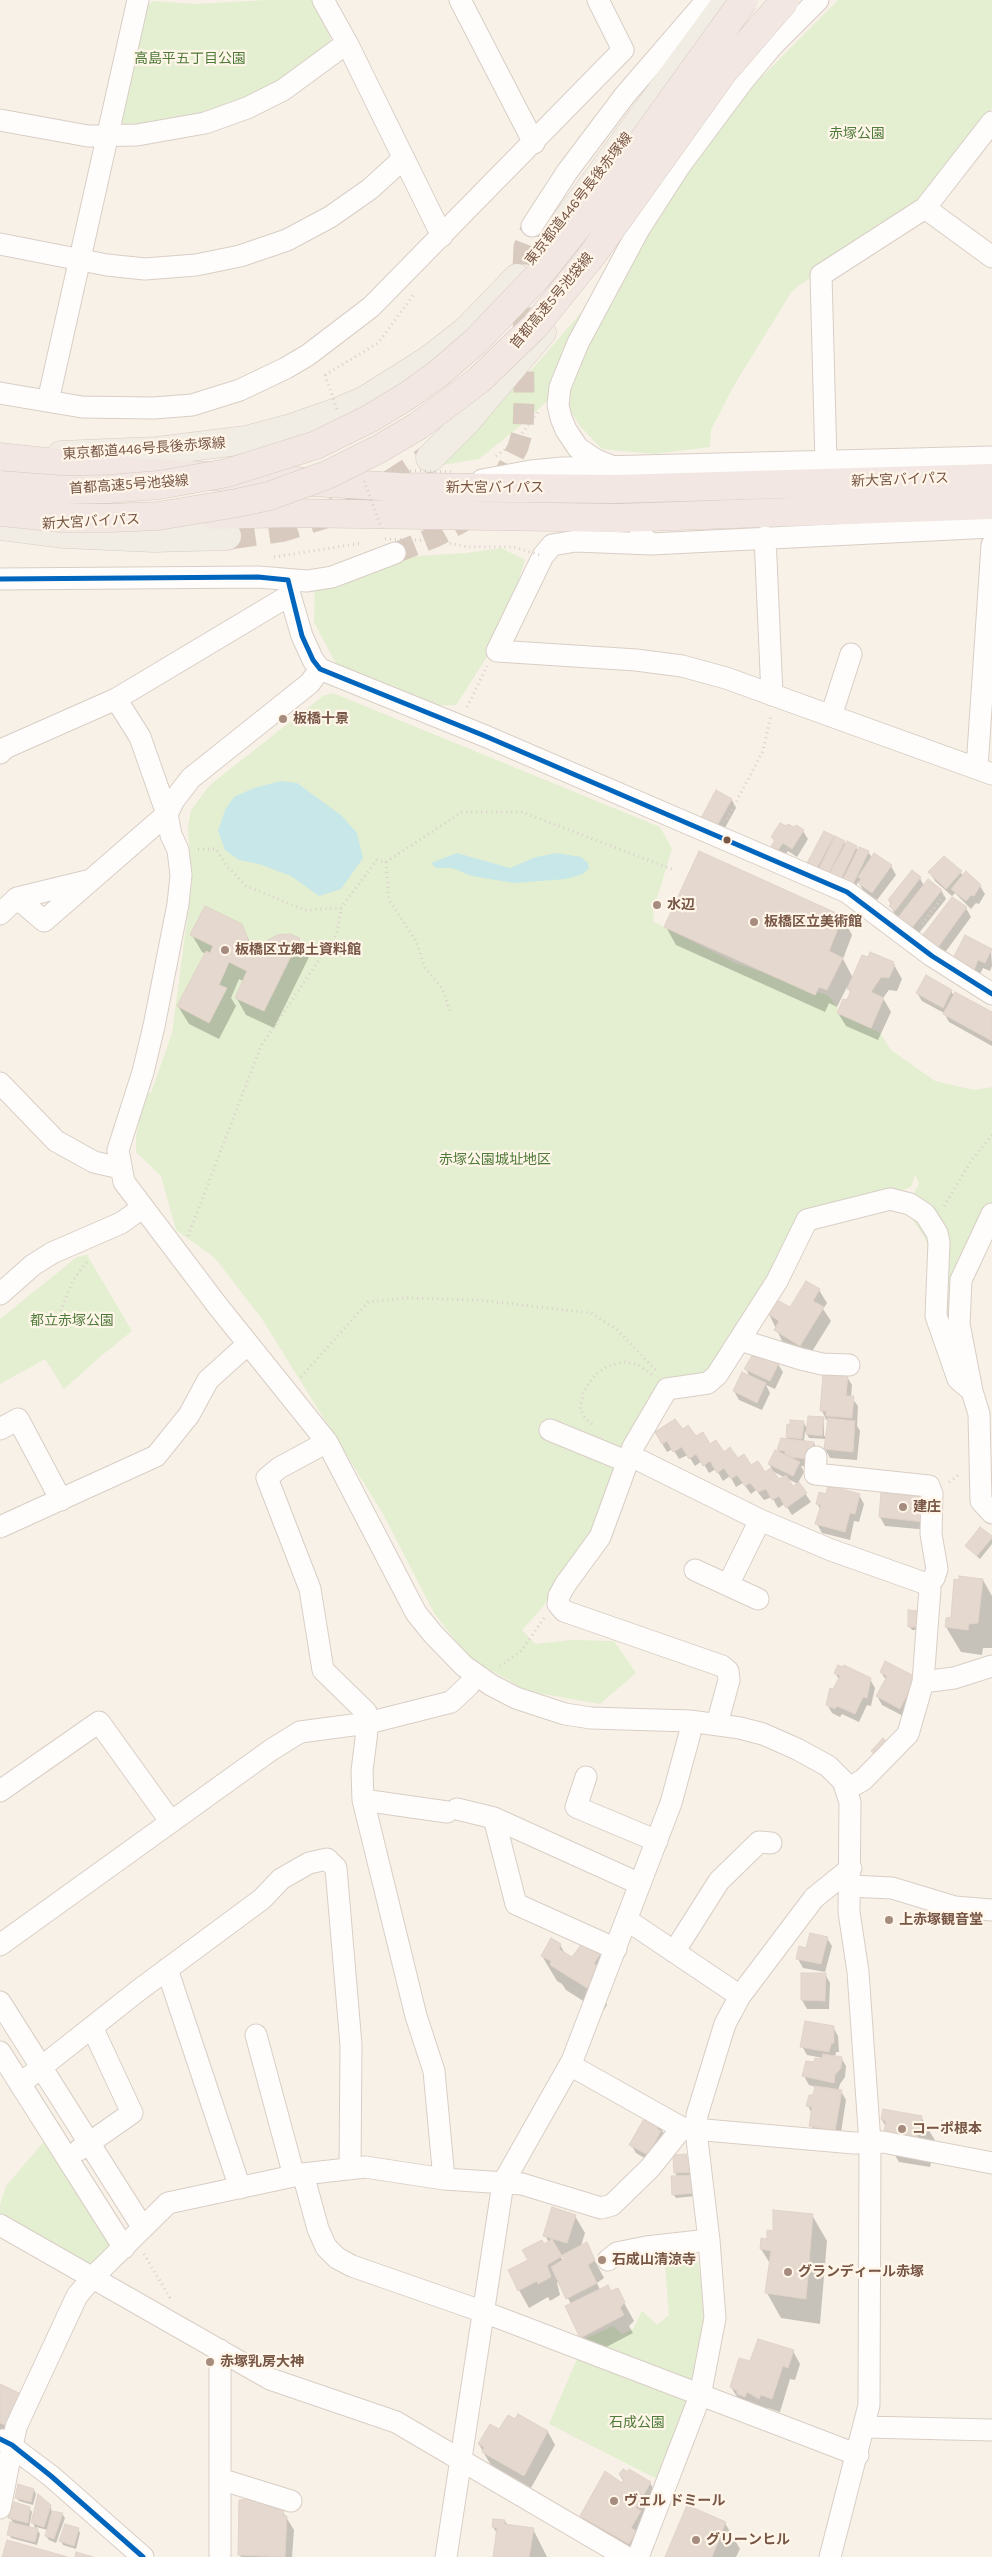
<!DOCTYPE html>
<html>
<head>
<meta charset="utf-8">
<style>
  body { margin:0 }
  canvas { display:block; background:#f8f1e7 }
</style>
</head>
<body>
<canvas width="992" height="2557"></canvas>
<script>
const c = document.querySelector('canvas').getContext('2d');
c.lineJoin = 'round';
function fillPath(path, color) { c.fillStyle = color; c.fill(path, 'evenodd'); }
const toPath = rows => new Path2D(rows.map(r => 'M' + r).join(''));
function stroke(path, color, width, dash) { c.strokeStyle = color; c.lineWidth = width; c.lineCap = dash ? 'butt' : 'round'; c.setLineDash(dash || []); c.stroke(path); }
function label(font, color, halo, rows, align = 'center') {
  c.font = font + ' Karla,"Noto Sans JP",sans-serif'; c.lineWidth = 4.5; c.setLineDash([]); c.textBaseline = 'middle'; c.strokeStyle = halo; c.fillStyle = color; for (const [text, x, y, turn = 0] of rows) {
    c.save(); c.translate(x, y); c.rotate((+turn || 0) * Math.PI / 180); c.textAlign = isNaN(turn) ? turn : align; if (halo) c.strokeText(text, 0, 0); c.fillText(text, 0, 0); c.restore();
  }
}
const green = toPath([
  [267,0,314,0,331,35,329,45,288,77,260,92,206,113,124,128,119,121,144,7,154,1,194,4],
  [838,0,992,0,992,108,932,195,850,248,792,291,733,387,711,430,710,447,654,454,602,449,579,425,561,396,549,399,520,426,479,459,443,465,429,449,483,416,534,367,579,315,729,110],
  [501,548,525,560,510,607,485,660,456,705,413,706,350,676,334,660,314,622,315,588,371,559,466,553],
  [333,693,660,827,672,849,653,911,654,922,733,962,829,996,843,1016,880,1033,891,1050,935,1081,974,1090,992,1087,992,1221,980,1243,951,1362,932,1262,925,1238,906,1210,919,1183,915,1175,911,1187,890,1195,801,1215,765,1284,706,1376,684,1377,593,1531,541,1609,522,1630,535,1644,570,1640,614,1641,636,1673,600,1704,527,1691,487,1668,483,1673,468,1657,434,1613,382,1512,262,1319,215,1258,176,1230,161,1176,136,1152,136,1136,145,1093,151,1093,172,1033,192,883,188,826,191,810,210,785,323,696],
  [87,1255,132,1331,101,1356,64,1389,45,1359,0,1384,0,1319,77,1257],
  [46,2139,111,2239,111,2250,91,2268,0,2215,0,2205,6,2186],
  [698,2261,707,2317,695,2378,687,2382,582,2340,613,2326,622,2334,633,2329,642,2311,657,2325,669,2315,665,2265],
  [577,2359,671,2391,683,2398,688,2404,661,2481,549,2424]
]);
const water = toPath([
  [281,781,297,783,342,816,357,833,363,858,341,889,319,896,291,876,259,864,239,860,225,850,218,831,225,810,234,797,254,788],
  [457,853,510,868,536,857,557,853,581,857,588,863,589,868,583,874,566,879,514,883,472,876,452,868,436,868,431,863]
]);
const shadow = toPath([
  [732,800,736,808,722,833,707,828],
  [803,831,808,839,797,857,788,851,783,858,778,855,773,846,775,842,772,837],
  [833,837,835,840,856,847,858,851,860,848,868,852,871,856,869,864,891,866,896,875,877,900,864,892,858,881,856,887,833,873,833,876,810,867,808,863],
  [944,857,964,876,980,886,985,894,979,904,976,903,971,909,955,893,952,896,935,881,930,872],
  [920,878,924,886,941,890,946,899,915,938,895,915,889,900],
  [952,898,966,908,971,917,941,958,927,948],
  [842,917,852,935,843,959,853,978,893,963,902,979,897,991,889,990,883,998,891,1012,878,1040,846,1026,838,1013,851,993,847,987,837,1007,829,1003,825,1012,676,945,666,927],
  [241,925,256,954,299,939,309,957,274,1028,246,1015,236,997,243,981,239,979,231,998,236,1006,219,1039,189,1024,178,1006,206,954,202,952,192,935],
  [991,950,992,966,990,971,983,968,978,978,954,960],
  [951,991,954,996,992,1013,992,1046,949,1022,944,1013,922,1001,917,993],
  [819,1290,827,1303,823,1309,831,1321,808,1358,783,1343,769,1314,790,1309],
  [778,1364,783,1372,775,1389,766,1385,770,1393,762,1410,739,1400,734,1391,750,1377,746,1369],
  [847,1377,852,1385,851,1397,858,1406,857,1426,860,1431,857,1460,830,1458,825,1449,826,1439,809,1438,805,1431,804,1442,814,1443,818,1451,811,1467,801,1466,804,1472,798,1483,811,1502,792,1515,785,1504,778,1508,772,1497,764,1500,756,1490,751,1494,743,1483,736,1487,730,1476,723,1481,716,1469,709,1473,702,1461,695,1466,688,1455,679,1459,673,1449,667,1452,656,1433,682,1431,765,1474,772,1469,769,1464,781,1454,778,1450,779,1444,789,1440,787,1437,803,1422,808,1430,809,1417,826,1419,822,1411],
  [824,1419,829,1420,827,1436,824,1436],
  [772,1471,784,1477,778,1481],
  [786,1478,798,1484,792,1488],
  [827,1495,859,1495,864,1504,859,1522,854,1521,850,1540,822,1533,817,1524,821,1510,817,1504],
  [931,1507,929,1530,885,1526,880,1517],
  [992,1537,992,1544,980,1559,966,1546],
  [983,1580,992,1596,992,1648,983,1648,982,1655,961,1652,946,1627],
  [910,1612,924,1630,912,1630,909,1626],
  [881,1672,916,1678,905,1717,882,1705,877,1696,886,1680],
  [835,1673,870,1679,875,1688,871,1706,867,1705,859,1722,842,1714,840,1717,832,1713,827,1704,839,1679],
  [827,1938,832,1946,825,1972,803,1968,798,1959],
  [560,1945,566,1955,573,1958,599,1954,614,1980,609,1988,611,1992,605,2001,607,2005,602,2013,566,1990,562,1984,557,1981,542,1956],
  [825,1974,830,1983,829,2009,807,2009,802,2000],
  [833,2027,838,2036,839,2052,836,2052,835,2057,841,2058,846,2066,845,2077,840,2084,838,2091,841,2091,846,2100,840,2139,816,2134,811,2125,812,2114,808,2106,814,2097,816,2087,809,2085,804,2076,814,2064,823,2061,823,2058,807,2055,802,2046],
  [921,2117,936,2142,930,2167,899,2162,884,2137,886,2127,882,2120],
  [659,2125,664,2134,653,2163,636,2153,631,2145],
  [686,2155,696,2196,676,2198,673,2194,678,2177,675,2173],
  [812,2215,827,2241,820,2324,781,2318,767,2293,771,2265,761,2249,774,2232],
  [575,2216,585,2233,581,2246,586,2244,604,2278,597,2283,600,2290,610,2293,617,2290,634,2321,629,2326,633,2333,591,2355,567,2306,571,2304,559,2281,557,2283,560,2295,550,2301,548,2297,529,2308,519,2290,530,2261,549,2243,545,2235],
  [560,2255,564,2256,566,2260,563,2261],
  [793,2351,800,2364,795,2380,790,2379,780,2412,768,2408,767,2411,739,2400,731,2387,751,2362],
  [0,2385,13,2437,0,2432],
  [499,2431,548,2432,555,2445,531,2488,491,2465,483,2452,479,2444],
  [623,2471,650,2483,665,2508,646,2552,596,2541,581,2516,622,2484,624,2481,620,2476],
  [34,2490,36,2494,33,2505,19,2501,16,2497],
  [50,2506,52,2512,63,2515,65,2518,56,2543,49,2540,46,2536,48,2530,36,2527,40,2534,37,2545,11,2538,9,2534,14,2524,10,2518,29,2508,32,2512,29,2528,36,2530,33,2523],
  [283,2512,294,2530,292,2557,241,2557,239,2554],
  [505,2521,508,2526,533,2529,547,2557,494,2557,498,2535,493,2527],
  [725,2523,740,2549,736,2557,667,2557],
  [78,2529,80,2533,76,2549,63,2545,61,2541]
]);
const building = toPath([
  [716,790,732,799,718,824,714,827,700,820,716,790],
  [780,823,786,826,788,824,794,827,796,825,804,830,792,849,783,843,778,850,771,846,775,840,771,837,780,823],
  [824,831,834,836,817,868,807,863,824,831],
  [835,836,845,841,829,873,819,868,835,836],
  [847,841,857,846,841,879,830,873,847,841],
  [859,847,869,851,853,884,843,879,859,847],
  [699,851,843,916,829,951,843,958,827,990,819,987,815,995,664,927,699,851],
  [874,853,892,865,872,893,858,883,861,879,858,877,874,853],
  [944,856,962,871,946,889,928,872,944,856],
  [912,870,921,877,895,911,889,906,892,903,888,900,912,870],
  [966,871,981,885,974,896,971,895,966,901,951,889,966,871],
  [928,879,942,890,910,930,896,920,928,879],
  [952,897,967,907,936,950,920,939,952,897],
  [205,906,242,924,248,939,244,948,255,954,263,943,277,935,290,934,300,938,264,1011,235,998,247,971,229,962,219,985,227,988,209,1023,177,1006,206,951,210,953,213,946,190,935,205,906],
  [965,935,992,949,985,963,978,960,974,970,952,960,965,935],
  [870,952,894,962,893,964,895,965,889,978,881,977,871,992,884,998,871,1028,837,1013,843,999,847,1000,851,990,847,989,862,955,868,957,870,952],
  [926,975,952,990,943,1008,916,993,926,975],
  [955,992,992,1012,992,1041,943,1014,955,992],
  [806,1281,820,1289,813,1301,824,1307,800,1346,774,1330,779,1321,768,1314,777,1300,790,1307,806,1281],
  [755,1351,779,1363,770,1381,744,1369,755,1351],
  [742,1372,766,1383,757,1403,733,1391,742,1372],
  [823,1374,848,1375,846,1396,854,1396,852,1418,826,1416,826,1411,820,1411,823,1374],
  [808,1416,824,1417,822,1436,806,1434,808,1416],
  [828,1418,855,1421,853,1452,824,1449,828,1418],
  [675,1419,683,1429,688,1425,696,1436,703,1432,710,1444,716,1440,724,1452,730,1447,738,1458,744,1454,751,1465,758,1461,765,1472,771,1468,779,1479,786,1475,793,1486,799,1482,807,1493,786,1508,779,1496,772,1500,766,1489,758,1492,750,1483,745,1486,737,1475,731,1479,724,1468,717,1473,710,1461,703,1466,696,1454,689,1459,682,1447,673,1452,667,1441,662,1444,655,1432,675,1419],
  [790,1420,804,1421,802,1439,786,1437,787,1424,790,1425,790,1420],
  [781,1438,814,1442,813,1452,807,1459,792,1457,785,1454,785,1451,777,1450,781,1438],
  [775,1450,800,1462,793,1476,768,1464,775,1450],
  [828,1485,860,1494,855,1514,850,1513,845,1532,815,1524,821,1505,816,1504,819,1492,826,1494,828,1485],
  [881,1493,927,1497,924,1522,879,1517,881,1493],
  [980,1527,992,1536,992,1538,977,1556,965,1546,980,1527],
  [959,1576,983,1579,978,1623,969,1624,968,1630,945,1627,946,1618,951,1617,954,1579,959,1580,959,1576],
  [908,1610,923,1611,922,1627,908,1627,908,1610],
  [885,1661,916,1677,900,1709,876,1696,887,1676,880,1672,885,1661],
  [838,1665,842,1667,844,1665,871,1678,867,1698,863,1697,855,1714,837,1706,835,1709,826,1705,830,1688,833,1689,840,1676,834,1673,838,1665],
  [883,1738,889,1744,877,1757,871,1751,883,1738],
  [810,1933,828,1937,821,1964,796,1959,799,1946,806,1948,810,1933],
  [551,1938,561,1944,559,1949,572,1957,583,1942,600,1954,594,1964,598,1966,591,1977,594,1978,587,1988,550,1965,551,1961,541,1956,551,1938],
  [801,1973,826,1973,825,2001,801,2000,801,1973],
  [805,2021,834,2026,834,2043,831,2044,829,2052,800,2047,805,2021],
  [823,2054,842,2057,841,2068,835,2075,834,2083,802,2076,806,2061,814,2062,815,2058,822,2059,823,2054],
  [815,2086,842,2090,835,2131,809,2126,812,2107,806,2106,809,2095,813,2095,815,2086],
  [883,2109,922,2116,916,2143,883,2137,886,2121,881,2120,883,2109],
  [645,2117,660,2124,657,2129,661,2131,648,2155,629,2145,645,2117],
  [686,2154,687,2159,693,2158,693,2172,674,2173,673,2155,686,2154],
  [694,2175,695,2193,672,2195,671,2176,694,2175],
  [552,2207,576,2215,567,2243,543,2236,552,2207],
  [773,2210,813,2214,806,2299,765,2293,771,2251,760,2249,761,2238,767,2239,767,2230,773,2231,773,2210],
  [552,2239,562,2256,547,2265,551,2277,538,2284,537,2281,518,2291,508,2270,528,2260,522,2250,542,2240,544,2244,552,2239],
  [587,2242,595,2260,588,2265,597,2283,566,2299,551,2267,564,2259,562,2255,587,2242],
  [608,2285,611,2291,618,2288,625,2302,620,2308,624,2315,580,2338,565,2306,608,2285],
  [758,2339,794,2350,788,2368,783,2366,772,2399,761,2395,759,2399,747,2392,745,2397,737,2394,737,2391,730,2387,739,2358,750,2361,758,2339],
  [0,2384,21,2394,5,2425,0,2423,0,2384],
  [518,2414,548,2431,524,2476,482,2452,484,2447,478,2444,490,2424,499,2429,508,2415,515,2419,518,2414],
  [623,2469,628,2472,629,2469,651,2482,636,2508,641,2511,631,2528,636,2531,629,2544,580,2516,605,2471,622,2483,624,2479,619,2474,623,2469],
  [18,2484,34,2489,31,2502,15,2498,18,2484],
  [38,2494,51,2505,44,2527,31,2523,38,2494],
  [250,2499,284,2511,283,2516,287,2516,285,2557,238,2555,239,2500,250,2499],
  [14,2502,30,2507,28,2523,8,2518,14,2502],
  [687,2505,726,2522,712,2557,665,2557,687,2505],
  [52,2511,63,2513,54,2539,45,2536,52,2511],
  [493,2519,505,2520,504,2524,534,2528,529,2557,493,2557,497,2528,492,2527,493,2519],
  [10,2522,38,2529,35,2542,7,2535,10,2522],
  [65,2524,79,2528,74,2546,59,2541,65,2524],
  [7,2540,68,2557,2,2557,7,2540],
  [76,2552,93,2557,75,2557,76,2552]
]);
const minorTunnel = toPath([
  [395,553,435,537,464,521,492,493,503,477,518,447,523,430,524,403,523,267,524,247,532,226]
]);
const majorTunnel = toPath([
  [227,536,282,528,336,511,386,487,430,458]
]);
const path = toPath([
  [325,375,378,343,415,293],
  [496,456,517,440,538,412],
  [274,557,362,543],
  [467,707,487,666],
  [727,819,763,751,771,715],
  [198,849,216,849,227,866,246,886,305,910,341,908,377,860,386,862,462,812,522,812,674,870],
  [386,862,389,900,416,941,425,968,442,988,450,1011],
  [922,924,946,893],
  [944,1206,971,1161,992,1135],
  [188,1236,261,1046,337,933,341,908],
  [55,1325,73,1280,89,1259],
  [301,1377,368,1302,408,1298,478,1300,591,1313,616,1329,657,1371],
  [592,1424,586,1419,580,1409,584,1390,595,1375,608,1366,625,1362,637,1364,654,1376],
  [949,1482,960,1474],
  [500,1666,521,1651,544,1618],
  [144,2254,170,2298]
]);
const minor = toPath([
  [323,0,347,43,442,236],
  [460,0,534,143],
  [0,120,88,136,137,135,205,123,247,108,283,90,347,43],
  [925,208,992,257],
  [532,226,567,172,625,95,707,0],
  [0,244,107,265,145,269,196,265,240,256,287,240,330,217,370,189,404,158],
  [0,393,82,407,154,408,192,405,240,390,286,368,308,355,371,307,623,50,598,0],
  [48,401,138,0],
  [826,462,821,275,925,208,992,122],
  [614,467,596,460,578,448,566,430,561,418,558,405,560,387,578,343,639,229,679,167,743,81,773,45,818,0],
  [482,480,531,471,563,468,992,457],
  [640,535,651,544,992,527],
  [765,537,772,695],
  [651,544,576,541,552,545,543,556,497,651,636,660,682,666,726,678,992,774],
  [0,579,258,577,307,581,332,577,395,553],
  [288,580,290,595,302,636,313,660,320,669,485,736,847,892,932,956,992,994],
  [320,669,310,683,191,778,174,800,167,814,171,835,178,850,181,875,178,904,154,1026,143,1072,118,1150,124,1182,217,1305,327,1442,416,1613,433,1634,464,1666,491,1685,516,1698,565,1714,591,1718,690,1721,740,1728,763,1734,797,1749,828,1766,843,1781,850,1802,849,1912,858,1972,870,2143,869,2405,830,2557],
  [831,716,851,654],
  [0,753,5,748,116,699,290,595],
  [977,768,992,545],
  [17,898,87,881],
  [0,914,17,898,44,921,167,814,140,737,116,699],
  [0,1083,56,1141,94,1162,120,1168],
  [992,1214,961,1280,959,1324,972,1391,979,1414,981,1501,992,1513],
  [0,1294,33,1265,52,1253,121,1223,142,1208],
  [740,1340,801,1359,822,1364,849,1365],
  [0,1429,18,1419,61,1500],
  [550,1430,628,1462],
  [327,1442,279,1468,267,1478,310,1589,323,1670,366,1712,368,1723,362,1771,363,1800,416,2016,434,2071,444,2179],
  [631,1456,760,1520,831,1550,924,1583,930,1589,923,1682,908,1734,863,1780,847,1789],
  [816,1457,815,1474,929,1486,932,1494,931,1534,937,1569,934,1578,927,1585],
  [0,1527,156,1456,189,1415,208,1380,248,1344],
  [695,1570,758,1599],
  [728,1585,760,1520],
  [923,1682,954,1678,992,1666],
  [717,1724,729,1680,728,1671,722,1666,564,1611,558,1604,559,1596,565,1585,600,1537,633,1447,667,1389,708,1383,717,1375,777,1281,807,1220,890,1199,910,1204,925,1214,937,1233,939,1242,936,1316,958,1379,972,1391],
  [586,1777,576,1807,657,1841],
  [0,1791,99,1722,171,1822],
  [363,1800,447,1812],
  [457,1809,494,1818,640,1884],
  [494,1818,516,1904,616,1949],
  [850,1886,892,1888,955,1907,992,1910],
  [627,1920,740,1996],
  [0,1945,271,1750,300,1732,368,1723,451,1702,469,1685,476,1675],
  [674,1952,719,1881,759,1842,771,1843],
  [167,1969,240,2188],
  [0,2002,143,2228],
  [256,2035,294,2176],
  [0,2052,124,2248],
  [570,2065,682,2128],
  [20,2084,139,1990,262,1899,281,1879,309,1863,327,1859,336,1868,351,2045,350,2169],
  [79,2150,132,2113,92,2027],
  [303,2174,318,2229,326,2247,337,2258,352,2266,484,2312,858,2455],
  [0,2225,270,2379,396,2422,626,2557],
  [608,2260,617,2253,646,2247,709,2240],
  [220,2350,220,2557],
  [865,2427,992,2430],
  [3,2440,51,2476,143,2557],
  [220,2479,291,2501],
  [0,2508,16,2427,77,2296,92,2278,168,2203,303,2174,365,2167,444,2179,522,2184,601,2208,612,2205,650,2168,682,2128,854,2143,883,2142,992,2163],
  [446,2557,503,2183,572,2061,671,1803,690,1733,690,1721],
  [638,2557,700,2396,715,2318,709,2240,696,2131,697,2115,725,2024,740,1996,814,1898,851,1868]
]);
const major = toPath([
  [566,221,721,10],
  [61,455,157,451,246,440,291,428,337,412,365,400,430,359,467,330,517,278],
  [430,458,466,422,542,332],
  [0,526,64,534,154,538,227,536]
]);
const highway = toPath([
  [0,457,137,472,399,487,616,489,992,478],
  [214,515,290,513,618,518,992,505]
]);
const pathBridge = toPath([
  [325,375,337,409],
  [390,470,451,472],
  [364,481,383,532],
  [385,539,439,541,468,547,514,547,543,556]
]);
const highwayBridge = toPath([
  [0,485,65,490,108,489,159,485,227,473,316,445,369,419,407,396,439,373,476,341,539,275,614,181,744,0],
  [0,512,62,518,110,518,158,516,237,503,269,496,327,475,379,449,418,426,479,380,535,326,593,254,723,72,785,0]
]);
const bus1 = toPath([
  [0,579,258,577,288,580,302,636,313,660,320,669,485,736,847,892,932,956,992,994],
  [0,2439,12,2445,51,2476,143,2557]
]);
const markers = [
  [283,719,5,"#a58c7e"],
  [727,840,4.5,"#785645"],
  [657,905,5,"#a58c7e"],
  [754,922,5,"#a58c7e"],
  [225,950,5,"#a58c7e"],
  [903,1507,5,"#a58c7e"],
  [889,1920,5,"#a58c7e"],
  [902,2129,5,"#a58c7e"],
  [602,2260,5,"#a58c7e"],
  [788,2272,5,"#a58c7e"],
  [210,2362,5,"#a58c7e"],
  [614,2501,5,"#a58c7e"],
  [696,2540,5,"#a58c7e"]
];
const parkNames = [
  ["高島平五丁目公園",190,59],
  ["赤塚公園",857,134],
  ["赤塚公園城址地区",495,1160],
  ["都立赤塚公園",72,1321],
  ["石成公園",637,2423]
];
const streetNames = [
  ["東京都道446号長後赤塚線",579,199,-52],
  ["首都高速5号池袋線",552,301,-50],
  ["東京都道446号長後赤塚線",144,449,-4],
  ["新大宮バイパス",900,480,-2],
  ["首都高速5号池袋線",129,485,-4],
  ["新大宮バイパス",495,488],
  ["新大宮バイパス",91,522,-3]
];
const poiNames = [
  ["板橋十景",293,719],
  ["水辺",667,905],
  ["板橋区立美術館",764,922],
  ["板橋区立郷土資料館",235,950],
  ["建庄",913,1507],
  ["上赤塚観音堂",899,1920],
  ["コーポ根本",912,2129],
  ["石成山清涼寺",612,2260],
  ["グランディール赤塚",798,2272],
  ["赤塚乳房大神",220,2362],
  ["ヴェル ドミール",624,2501],
  ["グリーンヒル",706,2540]
];
fillPath(green, '#e3efd0');
fillPath(water, '#c8e7e9');
fillPath(shadow, '#0003');
fillPath(building, '#e5d8ce');
stroke(building, '#e1d3c9', 1);
stroke(minorTunnel, '#d8cabe', 21, [21, 11]);
stroke(majorTunnel, '#d8cabe', 28, [28, 14]);
stroke(minor, '#d9cec6', 23);
stroke(major, '#d7cbc3', 29);
stroke(highway, '#d7cbc3', 29);
stroke(path, '#dad0cb', 3, [1, 4]);
stroke(minor, '#fefdfb', 21);
stroke(major, '#f2ede4', 28);
stroke(highway, '#f2e7e2', 28);
stroke(highwayBridge, '#d7cbc3', 29, []);
stroke(pathBridge, '#dad0cb', 3, [1, 4]);
stroke(highwayBridge, '#f2e7e2', 28);
stroke(bus1, '#0065bd', 5);
for (const [x, y, r, color] of markers) { const dot = new Path2D(); dot.arc(x, y, r, 0, 2 * Math.PI); c.fillStyle = color; c.fill(dot); stroke(dot, '#fff6e9', 2); }
label('14px', '#4e7a39', '#fff6e9', parkNames);
label('14px', '#785645', '#fff6e9', streetNames);
label('bold 14px', '#785645', '#fff6e9', poiNames, 'left');
</script>
</body>
</html>
